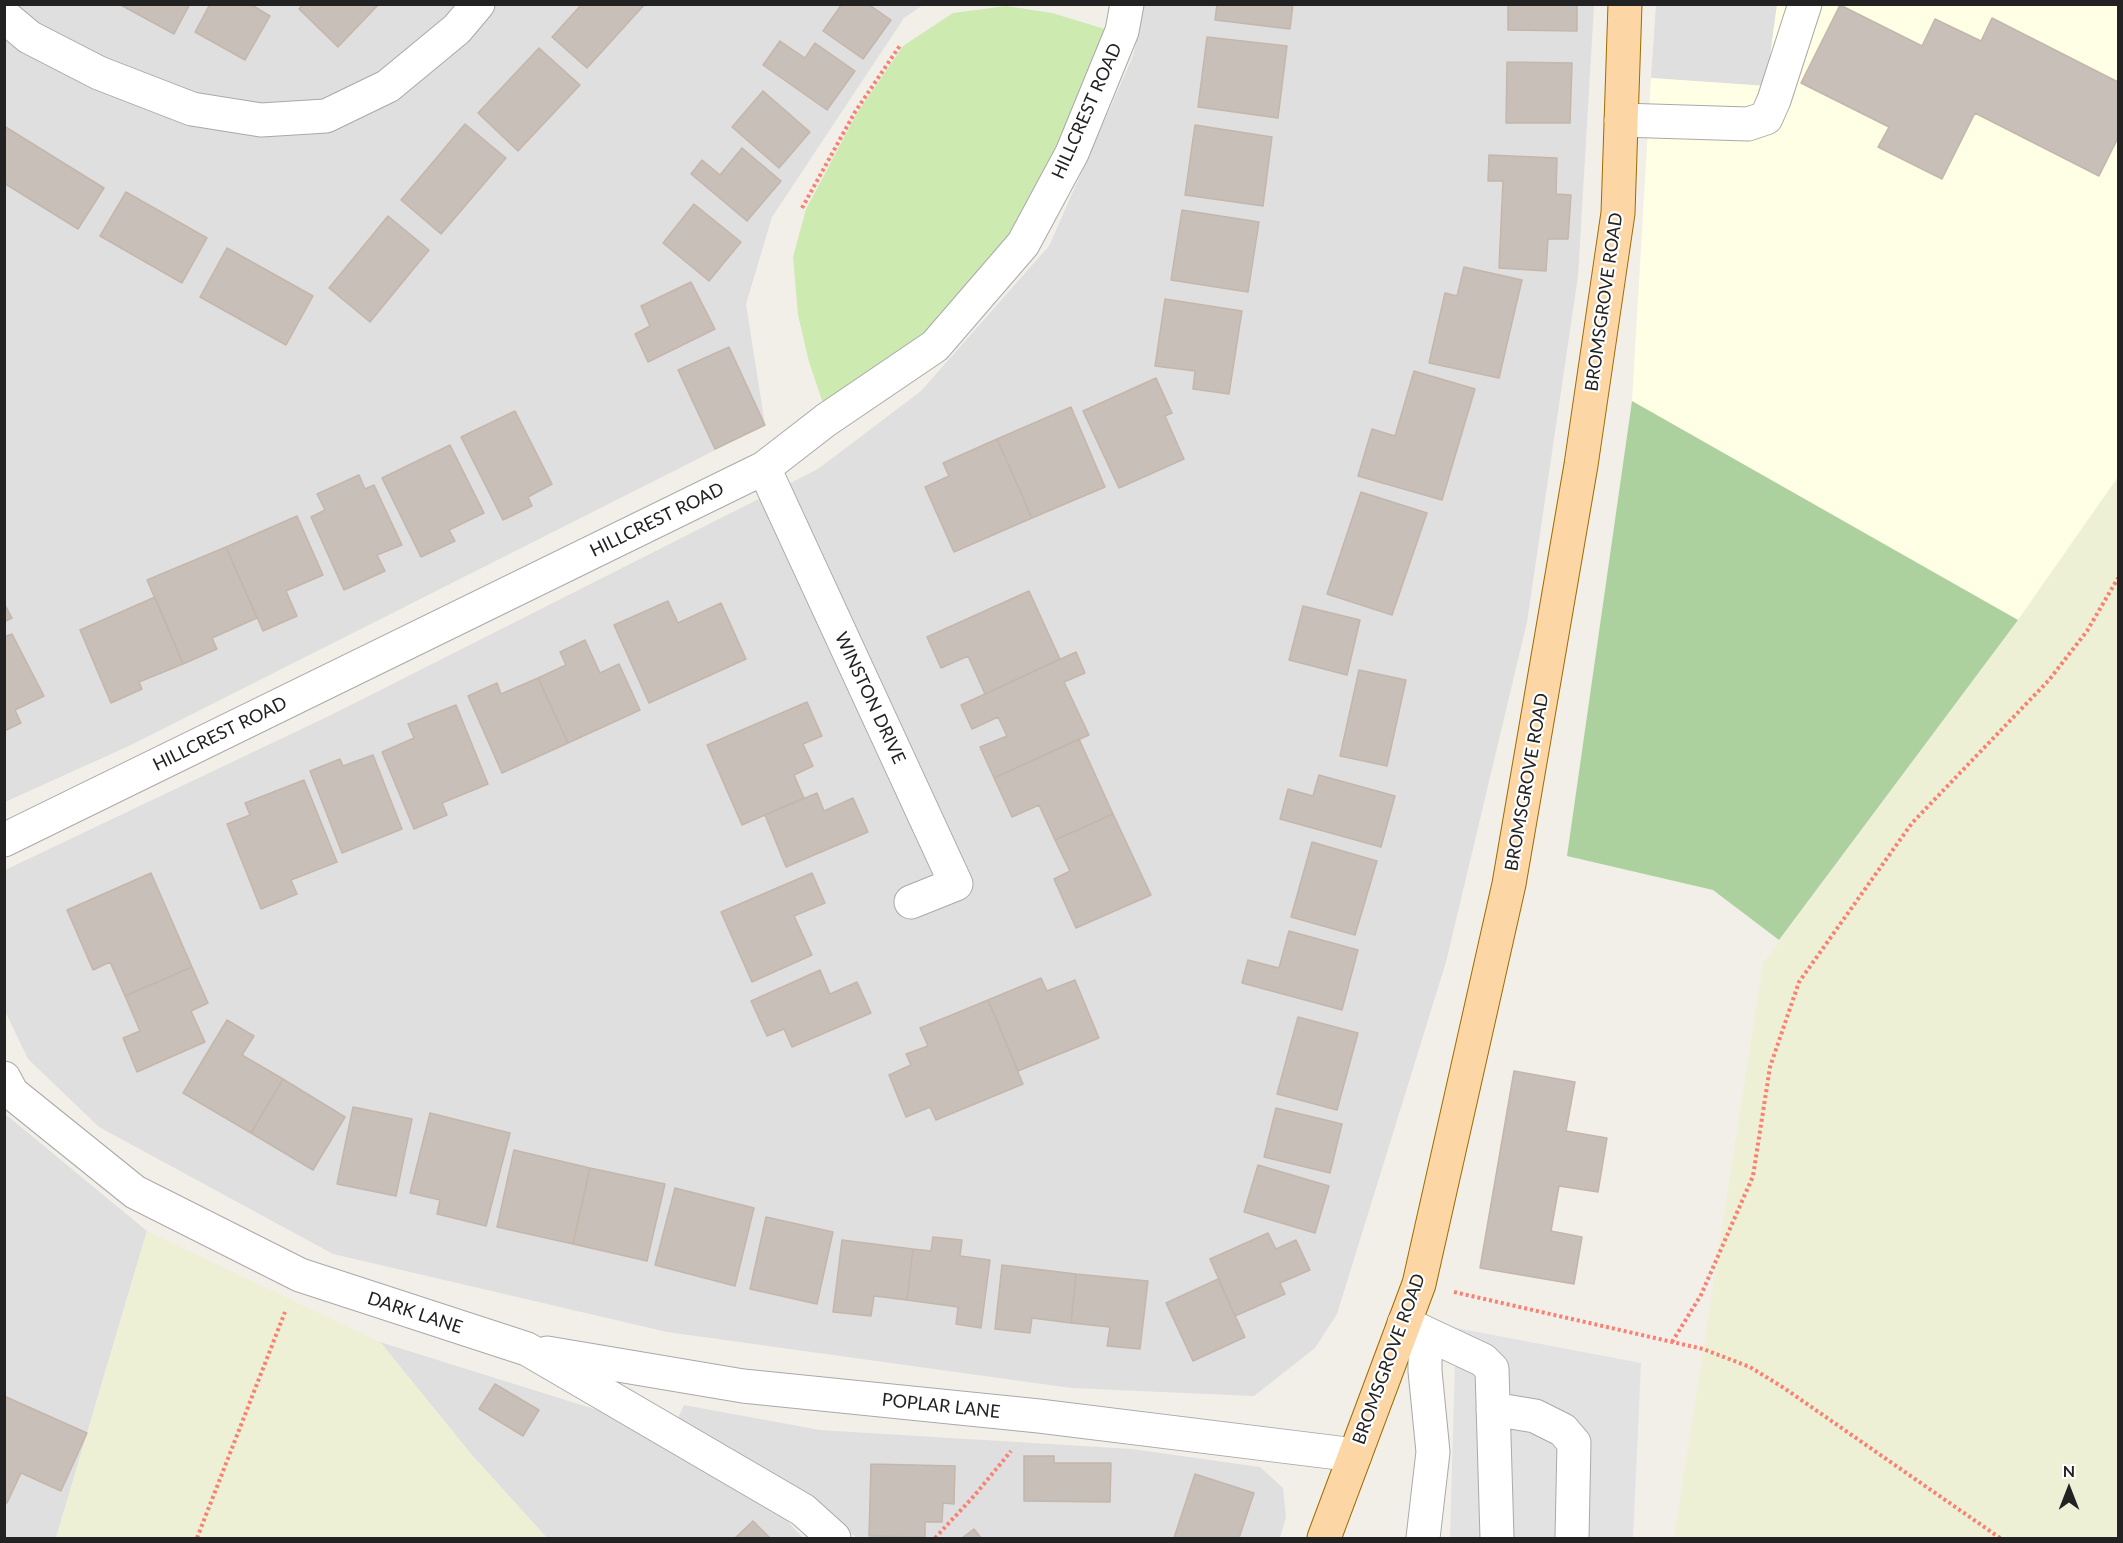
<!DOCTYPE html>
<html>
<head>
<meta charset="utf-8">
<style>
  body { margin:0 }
  #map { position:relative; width:2123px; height:1543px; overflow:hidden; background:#f2efe9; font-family:Lato,sans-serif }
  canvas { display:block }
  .frame { position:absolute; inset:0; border:6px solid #222; pointer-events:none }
  .north { position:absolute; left:2039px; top:1459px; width:60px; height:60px; -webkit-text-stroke:4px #fff; paint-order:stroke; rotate:0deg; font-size:16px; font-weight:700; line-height:24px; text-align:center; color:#222 }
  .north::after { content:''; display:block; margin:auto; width:21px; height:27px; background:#222; clip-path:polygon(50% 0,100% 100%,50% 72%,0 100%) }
</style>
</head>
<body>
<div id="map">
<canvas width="2123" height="1543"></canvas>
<div class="frame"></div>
<div class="north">N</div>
</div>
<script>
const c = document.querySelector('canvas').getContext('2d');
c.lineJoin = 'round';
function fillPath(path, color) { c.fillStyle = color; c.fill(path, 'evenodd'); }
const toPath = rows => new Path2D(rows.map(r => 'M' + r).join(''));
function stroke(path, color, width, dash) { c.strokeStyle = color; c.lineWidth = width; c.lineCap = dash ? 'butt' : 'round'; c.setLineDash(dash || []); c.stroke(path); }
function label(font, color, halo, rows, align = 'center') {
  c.font = font + ' Lato,sans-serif'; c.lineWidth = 4.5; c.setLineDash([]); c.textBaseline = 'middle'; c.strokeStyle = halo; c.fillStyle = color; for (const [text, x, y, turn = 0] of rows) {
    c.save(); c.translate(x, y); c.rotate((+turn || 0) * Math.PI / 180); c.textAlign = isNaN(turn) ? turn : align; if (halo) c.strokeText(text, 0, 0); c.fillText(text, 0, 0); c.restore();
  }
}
const residential = toPath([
  [4,5,923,5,904,18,772,217,746,304,765,425,131,745,5,802],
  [1144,5,1594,5,1578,276,1527,622,1446,962,1337,1314,1315,1348,1254,1396,1071,1388,667,1332,333,1254,99,1127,28,1059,5,1011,5,870,331,715,818,469,921,391,1049,246,1133,56],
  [1656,5,1777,5,1766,86,1651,78],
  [4,1113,147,1231,56,1538,5,1538],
  [380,1342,623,1418,767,1499,803,1538,547,1538,471,1454],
  [684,1405,820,1430,1132,1449,1260,1467,1283,1488,1286,1517,1280,1538,857,1538,797,1489,678,1418]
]);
const education = toPath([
  [1777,5,2118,5,2118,477,2018,620,1632,401,1651,78,1766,86]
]);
const farmland = toPath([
  [2118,477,2118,1538,1674,1538,1763,963,2018,620],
  [147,1231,380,1342,471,1454,547,1538,56,1538]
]);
const grass = toPath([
  [1006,6,1052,13,1118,33,1070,150,933,342,827,415,809,362,798,315,793,257,806,209,857,113,903,46,953,13]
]);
const forest = toPath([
  [1632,401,2018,620,1779,940,1713,890,1567,856]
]);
const parking = toPath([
  [1456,1328,1641,1363,1633,1538,1450,1538]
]);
const building = toPath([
  [119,4,190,4,174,34,119,4],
  [210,4,250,4,270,16,245,60,195,32,210,4],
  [303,4,379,4,338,47,299,9,303,4],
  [582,4,645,4,587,68,552,37,582,4],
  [842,4,868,4,891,20,863,59,823,31,842,4],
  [1217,4,1293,4,1290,29,1215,20,1217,4],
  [1508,4,1577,4,1577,31,1508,30,1508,4],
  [1840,5,1922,46,1935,19,1981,41,1992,18,2118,82,2118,138,2099,176,1975,113,1942,179,1878,147,1889,127,1801,83,1840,5],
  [1207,37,1287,46,1278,118,1198,107,1207,37],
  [780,41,805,58,815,43,855,71,827,110,763,65,780,41],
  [539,48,580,85,518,151,478,113,539,48],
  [1507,62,1572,63,1570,123,1506,123,1507,62],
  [763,91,810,132,779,168,732,127,763,91],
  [465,124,506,158,441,234,401,200,465,124],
  [1195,125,1272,137,1263,206,1185,195,1195,125],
  [4,126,104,188,78,229,4,183,4,126],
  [742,148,781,181,747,221,691,174,702,160,720,175,742,148],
  [1489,155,1557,158,1556,194,1571,195,1568,239,1548,239,1546,271,1499,268,1503,181,1488,181,1489,155],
  [126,192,207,238,182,283,100,236,126,192],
  [694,204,741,242,709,281,663,243,694,204],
  [1182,210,1259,222,1248,292,1171,280,1182,210],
  [388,216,429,250,370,322,329,288,388,216],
  [227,248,313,296,286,345,200,297,227,248],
  [1464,267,1522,280,1499,378,1429,363,1445,293,1457,296,1464,267],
  [691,282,715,329,648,362,635,334,650,326,641,306,691,282],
  [1165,299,1242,311,1229,394,1193,389,1195,371,1155,366,1165,299],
  [729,347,765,425,715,449,678,370,729,347],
  [1414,371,1475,389,1442,500,1358,476,1372,429,1395,436,1414,371],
  [1156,378,1172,413,1165,416,1184,459,1119,488,1083,411,1156,378],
  [1071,407,1105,487,1032,518,997,439,1071,407],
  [515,411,552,484,528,497,532,506,503,520,461,437,515,411],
  [997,439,1032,518,954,552,925,487,949,476,943,463,997,439],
  [450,445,484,513,449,530,455,541,421,557,382,478,450,445],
  [359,475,365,489,374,485,402,545,377,555,385,571,344,590,311,517,325,510,317,494,359,475],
  [1361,492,1427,513,1392,615,1327,594,1361,492],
  [297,516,323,575,286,591,297,616,263,631,226,547,297,516],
  [226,547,257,618,212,638,217,649,183,664,147,580,226,547],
  [1029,591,1060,659,985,694,968,656,941,668,927,637,1029,591],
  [155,597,183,664,139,682,142,689,111,703,80,630,155,597],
  [668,601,678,623,721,603,746,659,649,703,614,625,668,601],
  [4,603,12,618,4,622,4,603],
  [1303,606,1360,620,1347,675,1289,660,1303,606],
  [12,634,44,696,15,710,21,723,4,731,4,637,12,634],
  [585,640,600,673,619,664,640,710,568,743,538,678,566,665,560,652,585,640],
  [1076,652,1085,673,1064,682,1089,735,994,778,980,747,1007,736,998,717,972,729,961,705,1076,652],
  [1359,670,1406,680,1387,766,1340,756,1359,670],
  [538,678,568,743,502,773,468,696,497,683,501,694,538,678],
  [807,702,822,736,803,744,813,766,794,775,804,798,742,825,707,745,807,702],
  [456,705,488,784,442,803,447,815,414,829,382,752,414,738,408,724,456,705],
  [1079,739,1113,814,1055,840,1039,805,1012,817,994,778,1079,739],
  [373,755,402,829,342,853,310,771,340,759,343,766,373,755],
  [1319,775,1395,796,1381,847,1280,819,1288,789,1313,796,1319,775],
  [304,780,337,862,291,880,297,894,261,909,227,824,250,815,245,803,304,780],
  [817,793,824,811,853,798,868,832,786,867,765,815,817,793],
  [1113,814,1151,895,1076,928,1054,879,1070,871,1055,840,1113,814],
  [1312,842,1377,861,1355,935,1291,917,1312,842],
  [151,873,192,967,125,996,110,962,93,970,67,910,151,873],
  [812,873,825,903,794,916,812,955,752,982,721,912,812,873],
  [1289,931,1358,950,1342,1010,1242,983,1248,960,1279,968,1289,931],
  [192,967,208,1003,191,1011,205,1042,137,1072,123,1038,140,1031,125,996,192,967],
  [820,970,830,994,857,982,871,1013,792,1047,784,1029,767,1036,751,1001,820,970],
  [1041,978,1047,991,1075,980,1099,1038,1018,1071,988,1000,1041,978],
  [988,1000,1023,1084,936,1120,930,1107,906,1117,889,1075,911,1065,906,1054,928,1046,920,1028,988,1000],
  [1298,1017,1358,1033,1337,1110,1277,1094,1298,1017],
  [227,1020,254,1036,242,1055,283,1079,251,1133,183,1093,227,1020],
  [1514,1071,1575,1082,1566,1131,1607,1138,1598,1192,1559,1186,1551,1231,1582,1237,1574,1284,1480,1268,1514,1071],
  [283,1079,345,1117,313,1170,251,1133,283,1079],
  [353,1107,412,1119,396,1196,337,1184,353,1107],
  [1276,1108,1342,1124,1330,1173,1264,1157,1276,1108],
  [430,1113,510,1133,486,1226,437,1214,440,1200,410,1193,430,1113],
  [514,1150,590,1168,573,1244,497,1227,514,1150],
  [1258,1165,1329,1186,1315,1233,1244,1212,1258,1165],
  [590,1168,665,1184,647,1261,573,1244,590,1168],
  [675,1188,754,1208,735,1286,655,1265,675,1188],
  [766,1217,833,1232,817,1304,750,1289,766,1217],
  [1268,1233,1276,1249,1296,1240,1310,1270,1280,1283,1285,1294,1235,1316,1210,1259,1268,1233],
  [933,1237,962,1240,960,1256,990,1260,981,1328,956,1324,958,1307,907,1300,913,1249,931,1251,933,1237],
  [842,1240,913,1249,907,1300,874,1296,871,1316,833,1312,842,1240],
  [1002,1265,1076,1274,1071,1323,1032,1318,1030,1333,995,1329,1002,1265],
  [1076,1274,1148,1281,1140,1349,1107,1346,1110,1327,1071,1323,1076,1274],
  [1218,1279,1245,1337,1193,1361,1166,1303,1218,1279],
  [495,1384,539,1410,523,1436,479,1409,495,1384],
  [4,1396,87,1433,61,1491,21,1473,7,1503,4,1502,4,1396],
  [1024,1456,1054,1456,1054,1463,1111,1463,1110,1502,1024,1501,1024,1456],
  [871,1464,955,1466,954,1504,943,1503,942,1522,925,1522,925,1537,869,1536,871,1464],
  [1195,1474,1254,1493,1239,1538,1174,1538,1195,1474],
  [753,1521,770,1538,735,1538,753,1521],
  [974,1529,981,1538,962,1538,974,1529]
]);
const path = toPath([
  [802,208,855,112,901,44],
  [1454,1292,1703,1349,1750,1367,1784,1388,2000,1538],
  [1672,1342,1701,1295,1753,1176,1770,1067,1799,982,1912,823,2049,680,2087,631,2118,578],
  [197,1538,285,1312],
  [935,1538,974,1496,1011,1451]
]);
const minor = toPath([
  [4,16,29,37,99,73,192,109,261,120,326,116,388,86,457,29,478,4],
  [1621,120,1748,124,1766,118,1774,100,1805,4],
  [764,468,956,884,911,902],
  [4,840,764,468,826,420,935,346,1023,244,1072,153,1122,31,1127,4],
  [4,1078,12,1093,135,1192,300,1275,527,1349,803,1510,834,1538],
  [1404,1323,1483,1360,1492,1369,1497,1538],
  [547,1353,743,1386,1039,1416,1355,1455],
  [1493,1409,1535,1416,1563,1430,1574,1443,1572,1538],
  [1423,1538,1433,1452,1425,1371,1425,1333]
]);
const major = toPath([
  [1324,1538,1419,1284,1509,884,1581,465,1618,213,1625,4]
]);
const streetNames = [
  ["HILLCREST ROAD",1087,111,-66],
  ["BROMSGROVE ROAD",1604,302,-82],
  ["HILLCREST ROAD",657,520,-26],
  ["WINSTON DRIVE",870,698,65],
  ["HILLCREST ROAD",220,734,-26],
  ["BROMSGROVE ROAD",1527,782,-80],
  ["DARK LANE",415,1313,18],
  ["BROMSGROVE ROAD",1389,1359,-70],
  ["POPLAR LANE",941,1406,6]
];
fillPath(residential, '#e0dfdf');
fillPath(education, '#ffffe5');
fillPath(farmland, '#eef0d5');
fillPath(grass, '#cdebb0');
fillPath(forest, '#add19e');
fillPath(parking, '#e2e2e2');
fillPath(building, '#c7bfb8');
stroke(building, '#c4b6ab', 1.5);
stroke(minor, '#a9a9a9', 35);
stroke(major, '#a06b00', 35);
stroke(path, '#fa8072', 4, [3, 3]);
stroke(minor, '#fff', 33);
stroke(major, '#fcd6a4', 33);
label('18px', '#222', '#fff', streetNames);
</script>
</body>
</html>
